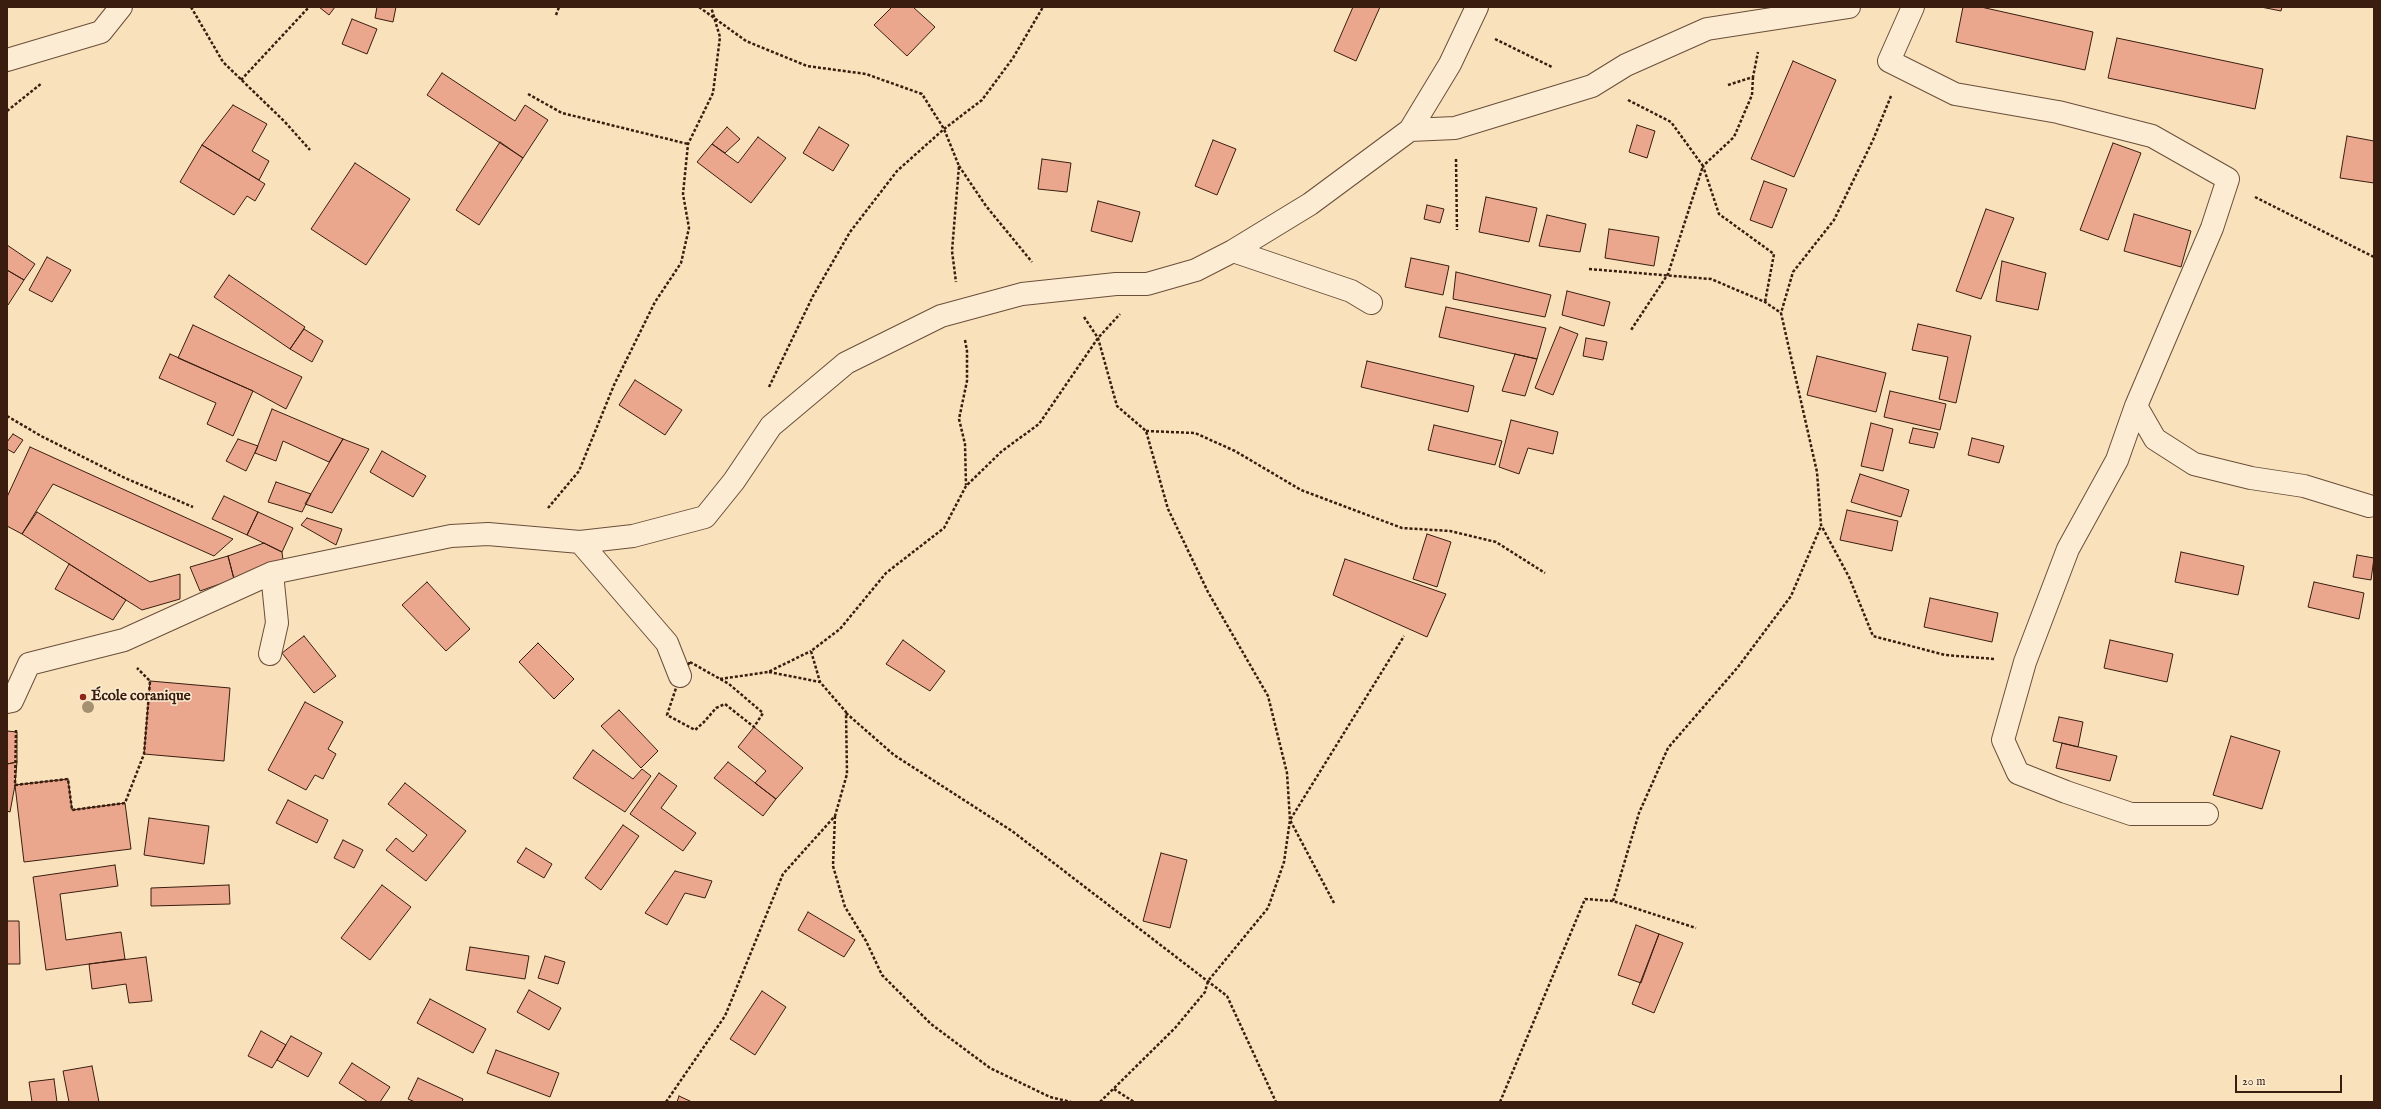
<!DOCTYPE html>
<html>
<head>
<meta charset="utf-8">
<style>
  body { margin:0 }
  #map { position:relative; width:2381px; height:1109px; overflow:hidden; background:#f9e2bb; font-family:"IM FELL English",serif }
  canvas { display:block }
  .frame { position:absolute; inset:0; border:8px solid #3a1d0f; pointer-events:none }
  .scale { position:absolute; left:2235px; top:1075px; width:107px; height:18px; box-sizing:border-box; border:2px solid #3a1d0f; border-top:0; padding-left:5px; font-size:12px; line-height:14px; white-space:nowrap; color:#3a1d0f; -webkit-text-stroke:3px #fbecd3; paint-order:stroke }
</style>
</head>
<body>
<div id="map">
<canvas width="2381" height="1109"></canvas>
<div class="frame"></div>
<div class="scale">20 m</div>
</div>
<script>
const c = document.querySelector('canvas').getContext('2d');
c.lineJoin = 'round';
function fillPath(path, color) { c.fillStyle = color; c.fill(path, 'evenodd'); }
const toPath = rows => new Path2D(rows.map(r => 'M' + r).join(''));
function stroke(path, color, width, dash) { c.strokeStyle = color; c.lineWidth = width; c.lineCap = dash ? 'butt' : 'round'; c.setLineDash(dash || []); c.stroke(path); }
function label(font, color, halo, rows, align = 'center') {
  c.font = font + ' "IM FELL English",serif'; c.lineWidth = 3; c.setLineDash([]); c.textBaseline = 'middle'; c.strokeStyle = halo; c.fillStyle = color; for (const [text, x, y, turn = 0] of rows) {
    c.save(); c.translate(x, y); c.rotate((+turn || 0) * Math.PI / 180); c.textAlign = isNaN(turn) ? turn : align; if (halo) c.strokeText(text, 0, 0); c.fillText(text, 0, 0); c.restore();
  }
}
const building = toPath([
  [319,7,335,7,329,15,319,7],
  [377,7,396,7,393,22,375,18,377,7],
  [892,7,913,7,935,27,907,56,874,25,892,7],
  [1353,7,1380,7,1356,61,1334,51,1353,7],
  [1963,7,1981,7,2093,32,2085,70,1956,42,1963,7],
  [2261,7,2282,7,2281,11,2261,7],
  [352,19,377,29,367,54,342,44,352,19],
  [2117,38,2263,69,2255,109,2108,78,2117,38],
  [1793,61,1836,80,1794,177,1751,159,1793,61],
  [442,73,515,121,525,105,548,120,523,158,427,95,442,73],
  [233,105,267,124,252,151,269,161,259,180,202,145,233,105],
  [1637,125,1655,131,1647,158,1629,152,1637,125],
  [727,127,740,139,725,153,712,144,727,127],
  [819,127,849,145,833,171,803,153,819,127],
  [2347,136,2374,141,2374,183,2340,178,2347,136],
  [758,137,786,158,751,203,697,162,712,144,738,163,758,137],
  [1213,140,1236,149,1217,195,1195,186,1213,140],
  [500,142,523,158,479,225,456,210,500,142],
  [2113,143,2141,153,2108,240,2080,230,2113,143],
  [202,145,265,184,255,201,247,196,234,215,180,182,202,145],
  [1042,159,1071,163,1067,192,1038,189,1042,159],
  [355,163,410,199,366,265,311,229,355,163],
  [1764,181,1787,189,1772,228,1750,220,1764,181],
  [1486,197,1537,208,1529,242,1479,232,1486,197],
  [1098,201,1140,212,1132,242,1091,231,1098,201],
  [1427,205,1444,209,1440,223,1424,219,1427,205],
  [1986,209,2014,218,1981,299,1956,291,1986,209],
  [2134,214,2191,231,2181,267,2124,251,2134,214],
  [1547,215,1586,224,1580,252,1539,246,1547,215],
  [1609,229,1659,237,1654,266,1605,258,1609,229],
  [7,245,35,264,24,280,7,270,7,245],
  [47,257,71,270,52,302,29,290,47,257],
  [1411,258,1449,266,1443,295,1405,287,1411,258],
  [2002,261,2046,273,2038,310,1996,301,2002,261],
  [7,270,24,280,8,305,7,304,7,270],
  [1456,272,1551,295,1545,317,1453,299,1456,272],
  [229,275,305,327,290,349,214,297,229,275],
  [1567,291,1610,302,1604,326,1562,315,1567,291],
  [1446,307,1546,328,1537,359,1439,337,1446,307],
  [1918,324,1971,336,1956,403,1939,399,1948,357,1912,350,1918,324],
  [193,325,302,377,286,409,253,391,178,358,193,325],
  [1560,327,1578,334,1553,395,1535,388,1560,327],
  [304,329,323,341,312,362,290,349,304,329],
  [1586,338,1607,342,1603,360,1583,356,1586,338],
  [170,354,253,391,233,436,207,424,216,403,159,378,170,354],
  [1515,354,1537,359,1525,396,1502,391,1515,354],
  [1817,356,1886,373,1876,412,1807,395,1817,356],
  [1367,361,1474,386,1468,412,1361,387,1367,361],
  [635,380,682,410,665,435,619,405,635,380],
  [1890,391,1946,404,1940,430,1884,417,1890,391],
  [272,409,343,439,329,462,283,441,276,461,255,453,272,409],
  [1511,420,1558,432,1553,454,1528,448,1519,474,1499,467,1511,420],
  [1871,423,1893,429,1883,471,1861,466,1871,423],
  [1434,425,1502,441,1495,465,1428,450,1434,425],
  [1913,428,1938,433,1934,448,1909,443,1913,428],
  [13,434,23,440,14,453,7,449,7,442,13,434],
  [1972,438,2004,446,1999,463,1968,455,1972,438],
  [238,439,258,446,246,471,226,461,238,439],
  [343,439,369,449,332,513,305,504,343,439],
  [30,447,233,539,214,556,53,484,22,534,7,526,7,497,30,447],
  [382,451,426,476,413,497,370,472,382,451],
  [1860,474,1909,490,1901,517,1851,502,1860,474],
  [276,482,311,494,302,512,268,502,276,482],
  [224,496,258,512,247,535,212,519,224,496],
  [1847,510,1898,521,1892,551,1840,540,1847,510],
  [37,512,150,582,180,574,180,599,142,610,126,600,22,534,37,512],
  [258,512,293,528,282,552,247,535,258,512],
  [307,518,342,529,336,545,301,525,307,518],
  [1427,534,1451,542,1437,587,1413,579,1427,534],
  [264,543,282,552,283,560,234,579,228,556,264,543],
  [2181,552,2244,566,2238,595,2175,582,2181,552],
  [2357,555,2374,558,2371,580,2353,577,2357,555],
  [228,556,234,579,200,591,190,567,228,556],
  [1345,559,1446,594,1427,637,1333,595,1345,559],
  [69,564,126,600,113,620,55,589,69,564],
  [427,582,470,629,446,651,402,605,427,582],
  [2314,582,2364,593,2359,619,2308,607,2314,582],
  [1930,598,1998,613,1992,642,1924,627,1930,598],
  [304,636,336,676,314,693,282,653,304,636],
  [903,640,945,671,930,691,886,664,903,640],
  [2110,640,2173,654,2167,682,2104,668,2110,640],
  [538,643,574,679,554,699,519,662,538,643],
  [150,681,230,688,224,761,144,754,150,681],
  [305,702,343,722,328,749,336,754,323,779,315,775,306,790,268,770,305,702],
  [619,710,658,751,641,768,601,726,619,710],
  [2059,717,2083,722,2078,747,2053,741,2059,717],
  [754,727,803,768,776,799,755,783,766,771,738,747,754,727],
  [7,731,17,732,17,762,7,764,7,731],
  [2231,736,2280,751,2262,809,2213,795,2231,736],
  [2062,743,2117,756,2110,781,2056,768,2062,743],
  [593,750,633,779,642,769,651,776,625,812,573,778,593,750],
  [17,762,15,785,10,812,7,811,7,764,17,762],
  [728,762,776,799,763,816,714,778,728,762],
  [659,773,677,786,661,808,696,833,683,851,630,814,659,773],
  [68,779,72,810,125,803,131,849,24,862,15,785,68,779],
  [405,783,466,831,426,881,386,850,396,838,413,852,427,835,388,804,405,783],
  [288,800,328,820,317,843,276,823,288,800],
  [149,818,209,826,204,864,144,855,149,818],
  [623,825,639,836,601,890,585,878,623,825],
  [343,840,363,850,354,868,334,858,343,840],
  [526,848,552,864,544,878,517,862,526,848],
  [1161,853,1187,860,1170,928,1143,921,1161,853],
  [115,865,118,886,60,894,66,940,121,932,125,959,46,970,33,877,115,865],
  [675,871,712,881,705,898,685,893,667,925,645,913,675,871],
  [229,885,230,904,151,906,151,888,229,885],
  [382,885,411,907,370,960,341,938,382,885],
  [808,912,855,940,844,957,798,930,808,912],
  [7,921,19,921,20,964,7,964,7,921],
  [1636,925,1659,934,1641,983,1618,975,1636,925],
  [1659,934,1683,943,1654,1013,1632,1004,1659,934],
  [470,947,529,956,525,979,466,970,470,947],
  [545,956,565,962,558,984,538,978,545,956],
  [146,957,152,1001,129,1003,126,984,92,989,89,964,146,957],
  [529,990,561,1008,549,1030,517,1012,529,990],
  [762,991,786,1007,755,1055,730,1039,762,991],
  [430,999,486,1029,473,1053,417,1023,430,999],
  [261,1031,286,1045,272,1068,248,1056,261,1031],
  [291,1036,322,1053,308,1077,277,1060,291,1036],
  [496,1050,559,1073,550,1097,487,1073,496,1050],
  [352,1063,390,1087,380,1102,368,1102,339,1083,352,1063],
  [92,1066,99,1102,69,1102,63,1071,92,1066],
  [418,1078,463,1099,462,1102,415,1102,408,1099,418,1078],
  [54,1079,57,1102,32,1102,29,1082,54,1079],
  [679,1096,692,1102,677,1102,679,1096]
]);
const path = toPath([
  [191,7,223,62,285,122,310,150],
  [699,7,746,41,807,66,866,74,922,94,944,129,959,166,952,251,956,282],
  [556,15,559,7],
  [1495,39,1552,67],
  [1753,77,1752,95,1734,137,1703,166,1719,214,1774,254,1765,302],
  [241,80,309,7],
  [1728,85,1753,77,1758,52],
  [528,94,562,113,688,144],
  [1891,96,1873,140,1834,220,1793,272,1781,313,1817,472,1821,525,1849,577,1873,636,1945,655,1995,659],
  [1628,100,1671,122,1703,166,1668,274,1631,330],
  [7,111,42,83],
  [1456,159,1457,230],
  [959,166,986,206,1032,262],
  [2255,197,2374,257],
  [1589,269,1711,279,1765,302,1781,313],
  [1084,317,1098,338,1117,406,1146,431,1168,509,1208,592,1268,696,1287,773,1290,820,1284,862,1268,908,1208,981,1205,992,1175,1028,1100,1102],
  [965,340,967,351,967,381,959,419,965,444,966,485],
  [769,387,813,296,850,232,897,171,944,129,982,100,1013,58,1043,7],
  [7,416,41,436,125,478,193,507],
  [1146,431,1195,433,1235,451,1301,490,1402,528,1450,531,1496,542,1545,573],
  [548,508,579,471,614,385,655,302,681,263,689,228,683,194,688,144,713,93,720,37,711,7],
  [690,662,729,684,763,713,754,727,725,704,716,708,704,722,695,730,667,715,680,676,690,662],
  [769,672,820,682],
  [720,679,768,672,811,651],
  [846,713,894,755,1012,831,1227,996,1276,1102],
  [16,730,15,785,68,779,72,810,125,803,144,754,150,681,137,668],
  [835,816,833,866,845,907,866,941,882,975,931,1024,990,1068,1050,1097,1071,1102],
  [1613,901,1639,813,1668,748,1738,667,1791,596,1821,526],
  [1334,903,1290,820,1404,636],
  [1114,1089,1134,1102],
  [666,1102,725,1016,783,874,835,816,847,774,846,712,820,682,811,651,840,629,886,573,944,528,966,486,1002,451,1039,424,1098,338,1120,314],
  [1500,1102,1585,899,1613,901,1696,928]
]);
const minor = toPath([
  [1913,7,1889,61,1955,94,2058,112,2152,136,2228,179,2212,228,2136,406,2155,439,2194,464,2251,478,2304,486,2369,506],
  [7,60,101,32,121,7],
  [1410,130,1455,128,1592,86,1626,65,1707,29,1849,7],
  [1233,251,1351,291,1371,303],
  [2136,406,2117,460,2068,549,2025,662,2003,740,2018,773,2066,792,2131,814,2207,814],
  [580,542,667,643,680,676],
  [270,654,277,623,272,573],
  [7,702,12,701,29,664,124,640,272,573,451,536,488,534,580,542,633,536,705,517,734,481,771,426,846,363,941,316,1022,294,1116,284,1147,284,1196,270,1233,251,1310,204,1410,130,1450,64,1477,7]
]);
const trees = [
  [88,707]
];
const markers = [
  [83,697,4,"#8f2418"]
];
const poiNames = [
  ["École coranique",91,697]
];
fillPath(building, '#eaa78e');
stroke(building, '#3a1d0f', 1);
stroke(minor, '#6a4e3a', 24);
stroke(path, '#3a1d0f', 2.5, [3, 2]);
stroke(minor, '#fbecd3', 22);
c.fillStyle = '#a59172';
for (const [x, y] of trees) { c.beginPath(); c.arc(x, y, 6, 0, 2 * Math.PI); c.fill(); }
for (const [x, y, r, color] of markers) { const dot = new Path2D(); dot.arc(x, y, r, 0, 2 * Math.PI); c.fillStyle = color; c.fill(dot); stroke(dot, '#fbecd3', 1.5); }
label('bold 15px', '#3a1d0f', '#fbecd3', poiNames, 'left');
</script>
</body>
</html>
